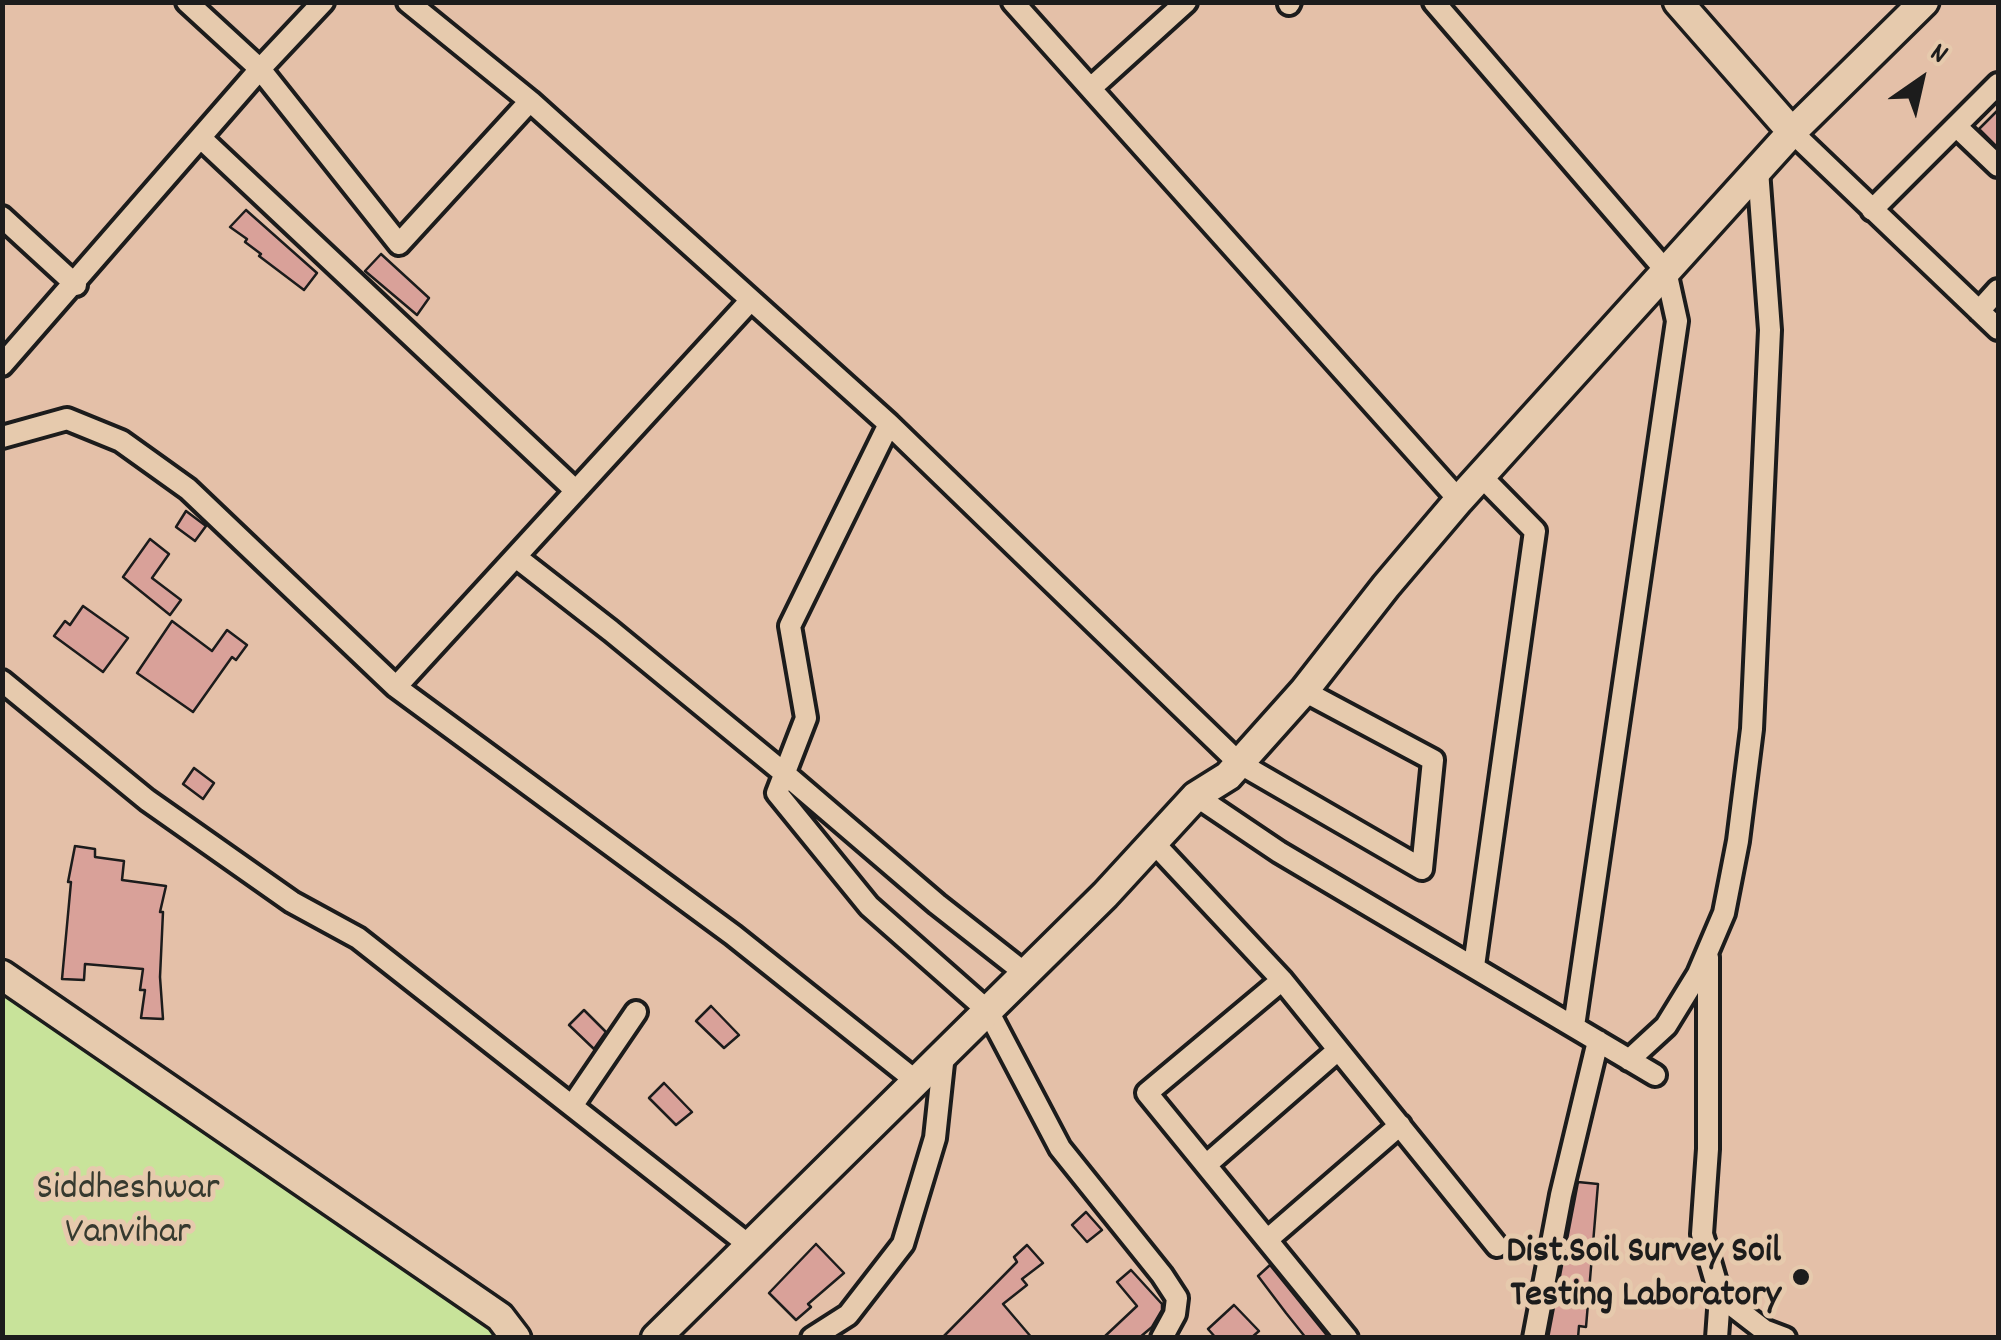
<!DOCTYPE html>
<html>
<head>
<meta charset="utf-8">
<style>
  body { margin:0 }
  #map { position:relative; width:2001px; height:1340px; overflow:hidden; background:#e4c0a8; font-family:Dekko,sans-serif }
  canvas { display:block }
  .frame { position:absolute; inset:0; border:5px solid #1c1c1c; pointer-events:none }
  .north { position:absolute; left:1871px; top:30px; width:100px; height:100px; -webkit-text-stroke:8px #e6caad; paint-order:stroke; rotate:34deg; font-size:28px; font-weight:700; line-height:40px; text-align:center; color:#1c1c1c }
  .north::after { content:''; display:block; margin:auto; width:35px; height:45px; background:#1c1c1c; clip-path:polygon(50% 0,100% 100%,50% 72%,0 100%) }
</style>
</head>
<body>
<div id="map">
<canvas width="2001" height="1340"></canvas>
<div class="frame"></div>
<div class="north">N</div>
</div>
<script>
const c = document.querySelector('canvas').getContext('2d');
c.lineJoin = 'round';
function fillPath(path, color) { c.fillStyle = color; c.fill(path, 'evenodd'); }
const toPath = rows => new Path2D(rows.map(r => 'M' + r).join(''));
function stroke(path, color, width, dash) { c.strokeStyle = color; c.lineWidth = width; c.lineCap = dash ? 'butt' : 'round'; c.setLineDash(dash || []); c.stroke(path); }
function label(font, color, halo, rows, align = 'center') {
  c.font = font + ' Dekko,sans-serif'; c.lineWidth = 10; c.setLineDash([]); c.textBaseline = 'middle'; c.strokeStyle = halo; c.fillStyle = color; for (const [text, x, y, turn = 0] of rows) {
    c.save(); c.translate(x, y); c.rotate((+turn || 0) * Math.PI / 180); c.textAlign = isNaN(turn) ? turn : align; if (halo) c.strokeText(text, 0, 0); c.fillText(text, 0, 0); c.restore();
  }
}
const green = toPath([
  [2,975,516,1337,3,1337]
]);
const building = toPath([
  [1998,110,1998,148,1979,129,1998,110],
  [246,210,317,273,304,290,259,256,261,254,245,242,247,239,230,227,246,210],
  [381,254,429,298,417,315,365,271,381,254],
  [186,511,206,526,195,541,176,527,186,511],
  [150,539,169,554,152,578,181,600,170,615,123,577,150,539],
  [83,606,128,638,103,672,54,636,65,621,70,625,83,606],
  [172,621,212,651,227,630,247,645,236,660,232,657,193,712,137,673,172,621],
  [194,768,214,783,203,799,183,784,194,768],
  [75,846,95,849,95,857,124,861,122,880,166,886,160,912,163,912,160,977,163,1019,141,1018,145,990,140,990,143,969,85,964,84,980,62,979,71,882,68,882,75,846],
  [711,1006,739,1035,724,1048,696,1021,711,1006],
  [584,1010,606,1032,594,1049,569,1025,584,1010],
  [664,1083,692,1112,676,1125,649,1098,664,1083],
  [1578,1182,1598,1184,1586,1327,1579,1326,1578,1338,1548,1338,1578,1182],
  [1086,1212,1102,1230,1087,1242,1072,1225,1086,1212],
  [816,1244,844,1273,808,1304,811,1307,796,1320,769,1293,816,1244],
  [1027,1245,1043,1263,1022,1279,1027,1285,1003,1304,1032,1338,942,1338,1017,1262,1014,1257,1027,1245],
  [1270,1265,1329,1338,1306,1338,1286,1313,1258,1276,1270,1265],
  [1131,1270,1162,1304,1162,1310,1152,1327,1139,1338,1103,1338,1137,1306,1117,1282,1131,1270],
  [1234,1305,1259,1331,1251,1338,1216,1338,1208,1329,1234,1305]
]);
const street = toPath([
  [187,2,260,69,399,244,530,101],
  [408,2,530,101,889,424,1239,763,1422,869,1433,760,1304,691],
  [1013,2,1459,500],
  [1434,2,1666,271,1677,321,1574,1026],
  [1289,4,1290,2],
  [1091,88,1186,2],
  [1956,126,1998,166],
  [1792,132,1998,329],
  [202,139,576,491],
  [1872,210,1998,84],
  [2,217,76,285],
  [1979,311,1998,290],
  [2,365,260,69,323,2],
  [889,424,790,626,806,718,777,793,869,906,988,1011,1060,1148,1162,1275,1177,1298,1175,1314,1162,1338],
  [2,437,67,419,121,441,188,489,396,687,733,935,916,1081],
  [516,557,611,631,784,773,937,904,1026,974],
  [2,681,147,800,292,902,358,938,750,1246],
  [396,687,750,301],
  [1196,796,1279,852,1655,1075],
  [1152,841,1282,980,1497,1246],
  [1708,957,1708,1149,1702,1234,1720,1296,1717,1338],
  [1474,966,1535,531,1481,476],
  [1282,980,1147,1093,1347,1338],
  [1629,1060,1666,1026,1698,974,1724,913,1738,841,1752,729,1770,330,1758,170],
  [572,1106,636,1012],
  [1206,1165,1338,1050],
  [1267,1240,1400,1125],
  [1720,1296,1764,1330,1785,1338],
  [812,1338,848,1315,903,1244,935,1138,944,1054],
  [1534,1338,1561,1195,1598,1041]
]);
const secondary = toPath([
  [1678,2,1792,132],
  [2,975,500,1317,516,1338],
  [656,1338,1105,895,1196,796,1228,776,1304,691,1386,586,1459,500,1792,132,1924,2]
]);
const markers = [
  [1801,1277,10,"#1c1c1c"]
];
const parkNames = [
  ["Siddheshwar",128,1192],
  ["Vanvihar",128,1236]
];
const poiNames = [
  ["Dist.Soil Survey Soil",1781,1255],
  ["Testing Laboratory",1781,1299]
];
fillPath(green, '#c8e39a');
fillPath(building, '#d9a199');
stroke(building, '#1c1c1c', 2.5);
stroke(street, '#1c1c1c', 28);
stroke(secondary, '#1c1c1c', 35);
stroke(street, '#e6caad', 20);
stroke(secondary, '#e6caad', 28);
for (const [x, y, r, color] of markers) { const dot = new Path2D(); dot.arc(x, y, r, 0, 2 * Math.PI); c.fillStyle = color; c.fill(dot); stroke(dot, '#e6caad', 4); }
label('38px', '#363a2f', '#e6caad', parkNames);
label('bold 38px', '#1c1c1c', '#e6caad', poiNames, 'right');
</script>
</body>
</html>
